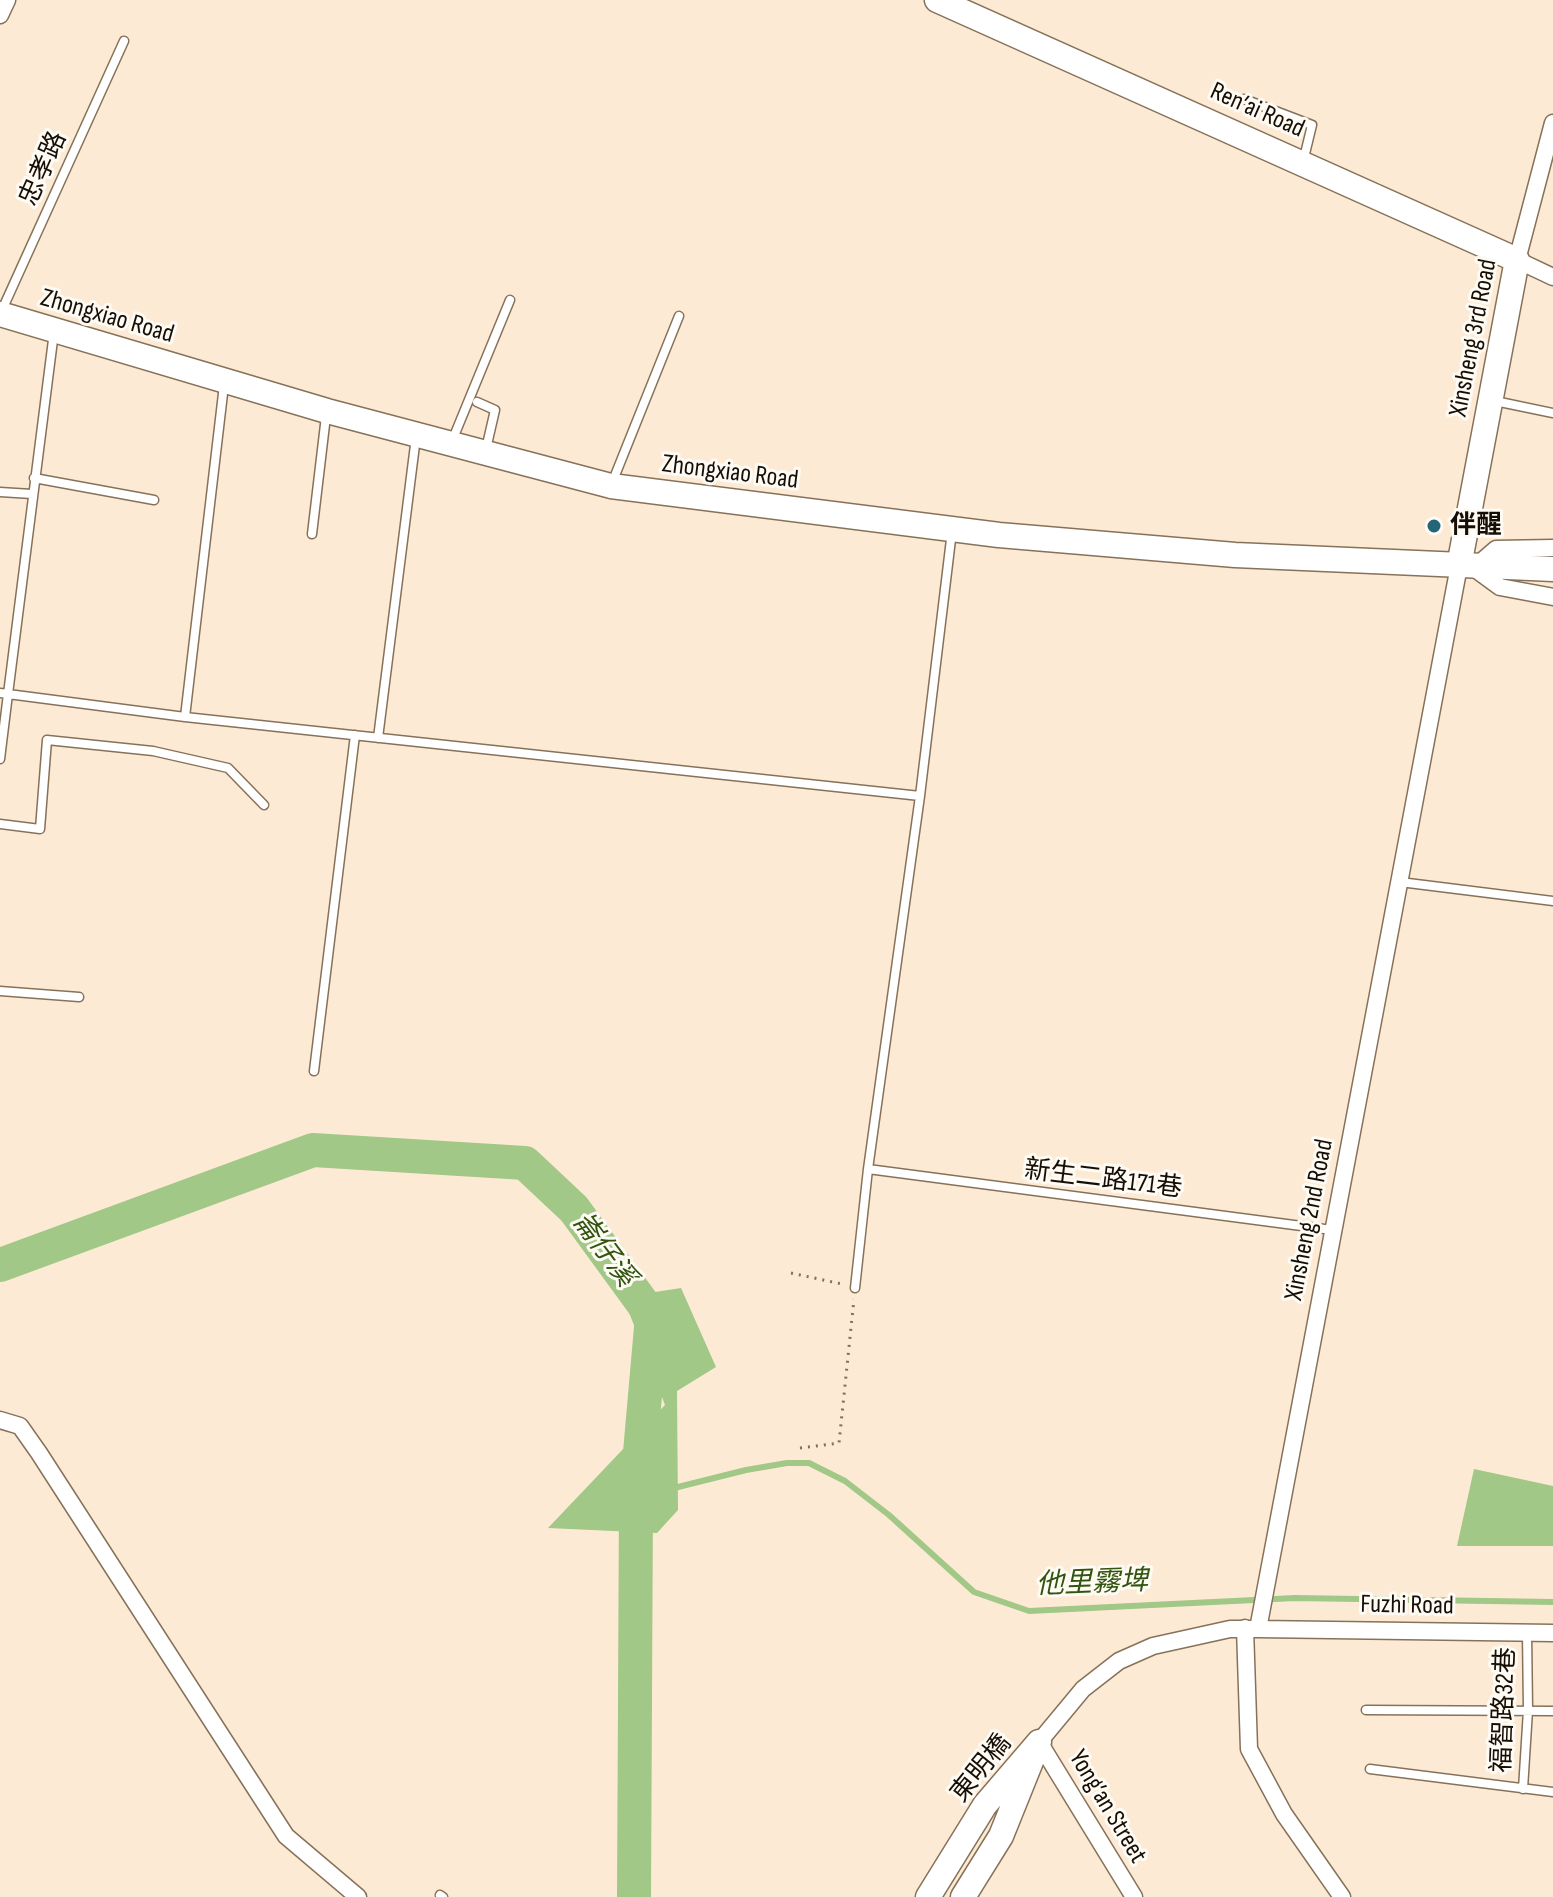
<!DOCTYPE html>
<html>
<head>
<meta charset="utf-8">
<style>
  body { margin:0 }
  canvas { display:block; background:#fdead4 }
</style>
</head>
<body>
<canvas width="1553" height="1897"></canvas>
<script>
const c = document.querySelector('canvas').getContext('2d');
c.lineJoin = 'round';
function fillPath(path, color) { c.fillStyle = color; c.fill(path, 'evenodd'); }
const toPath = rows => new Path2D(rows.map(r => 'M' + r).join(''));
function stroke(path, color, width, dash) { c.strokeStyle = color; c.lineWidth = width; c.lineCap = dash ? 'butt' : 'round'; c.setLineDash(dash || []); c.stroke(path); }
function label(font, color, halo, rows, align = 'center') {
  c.font = font + ' "Sofia Sans Condensed","Noto Sans TC",sans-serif'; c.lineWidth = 6; c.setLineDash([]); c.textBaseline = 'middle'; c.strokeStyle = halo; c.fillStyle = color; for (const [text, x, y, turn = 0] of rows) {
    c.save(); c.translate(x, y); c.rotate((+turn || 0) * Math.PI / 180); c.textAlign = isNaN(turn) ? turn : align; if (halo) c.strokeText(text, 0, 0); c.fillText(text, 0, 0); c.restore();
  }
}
const water = toPath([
  [681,1288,716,1367,677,1391,678,1510,657,1533,548,1528,665,1405,623,1297],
  [1474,1469,1553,1486,1553,1546,1457,1546]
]);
const stream = toPath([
  [670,1489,746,1470,787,1463,809,1463,845,1481,889,1515,974,1592,1029,1611,1295,1598,1553,1602]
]);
const river = toPath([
  [0,1265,313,1150,525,1163,574,1209,652,1316,636,1498,634,1897]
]);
const path = toPath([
  [791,1273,842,1284],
  [800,1448,839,1443,854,1299]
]);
const lane = toPath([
  [1244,99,1312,125,1303,162],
  [2,310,124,41],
  [54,332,8,694,185,717,920,796],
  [1495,401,1553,413],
  [477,402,495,410,486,449],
  [452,441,510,300],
  [34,478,154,500],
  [612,483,679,316],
  [0,492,32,494],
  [312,534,326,416],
  [0,693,8,694,0,759],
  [185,717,224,385],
  [378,738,416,437],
  [0,824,40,829,47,740,153,751,228,768,264,805],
  [1400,882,1553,901],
  [0,991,79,997],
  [314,1071,355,735],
  [868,1169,1332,1230],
  [855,1288,868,1169,920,796,952,531],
  [1366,1710,1553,1711],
  [1370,1769,1553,1792],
  [1523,1789,1528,1710,1527,1633],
  [440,1895,443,1897]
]);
const street = toPath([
  [0,15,7,0],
  [1553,123,1517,260,1553,277],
  [1553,548,1496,549,1474,568,1500,587,1553,597],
  [0,1420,20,1426,39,1453,286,1836,358,1897],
  [1245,1628,1249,1749,1284,1814,1342,1897],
  [1258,1629,1553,1633],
  [1134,1897,1039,1742,1083,1689,1119,1661,1153,1646,1230,1629,1258,1629,1459,566]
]);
const secondary = toPath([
  [937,0,1517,260,1459,566],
  [0,314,327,411,611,486,999,535,1235,555,1553,569],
  [928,1897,985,1805,1039,1742],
  [963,1897,1001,1836,1032,1759]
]);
const markers = [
  [1434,526,8,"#25657a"]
];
const streetNames = [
  ["Ren’ai Road",1257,111,24],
  ["忠孝路",44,169,-66],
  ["Zhongxiao Road",107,317,16],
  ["Xinsheng 3rd Road",1474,338,-79],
  ["Zhongxiao Road",730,473,7],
  ["新生二路171巷",1103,1180,7],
  ["Xinsheng 2nd Road",1310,1220,-79],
  ["Fuzhi Road",1407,1606,1],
  ["福智路32巷",1505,1710,-88],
  ["東明橋",982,1769,-51],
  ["Yong’an Street",1107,1807,59]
];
const poiNames = [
  ["伴醒",1450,526]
];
const waterNames = [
  ["崙仔溪",603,1250,53],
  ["他里霧埤",1092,1584,-2]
];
fillPath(water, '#a1c886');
stroke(stream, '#a1c886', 6);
stroke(river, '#a1c886', 34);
stroke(lane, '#867259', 11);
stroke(street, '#867259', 19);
stroke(secondary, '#867259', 27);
stroke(path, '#7d7162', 3, [2, 6]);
stroke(lane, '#fff', 8);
stroke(street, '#fff', 16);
stroke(secondary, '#fff', 24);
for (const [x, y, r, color] of markers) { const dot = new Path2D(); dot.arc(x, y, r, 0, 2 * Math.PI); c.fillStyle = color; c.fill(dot); stroke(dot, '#fefaf4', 3); }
label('26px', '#150e05', '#fefaf4', streetNames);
label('bold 26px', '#150e05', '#fefaf4', poiNames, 'left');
label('italic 28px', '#31540f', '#fefaf4', waterNames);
</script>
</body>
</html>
